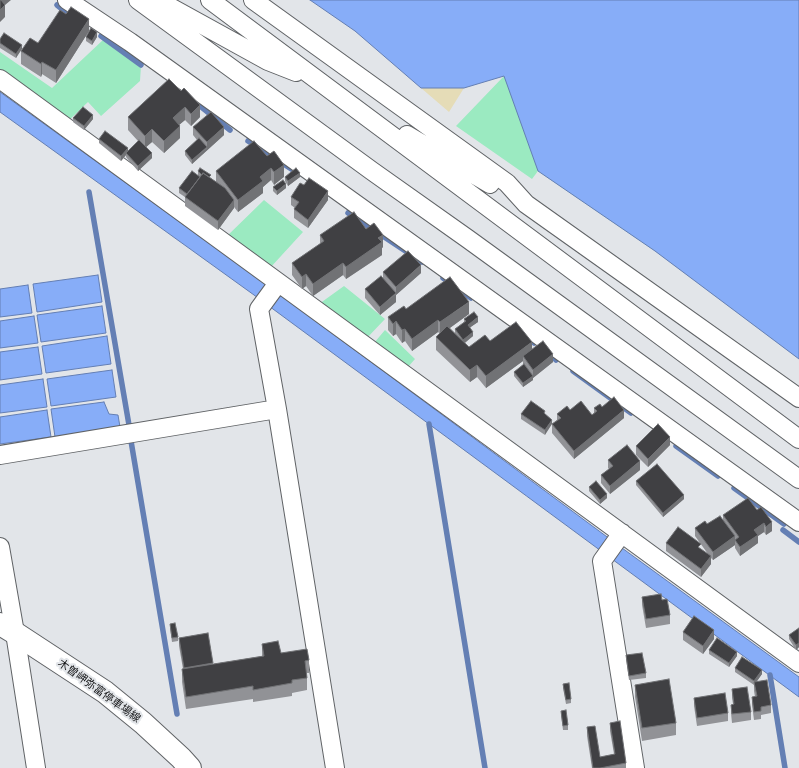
<!DOCTYPE html>
<html>
<head>
<meta charset="utf-8">
<style>
  body { margin:0 }
  canvas { display:block; background:#e2e5e9 }
</style>
</head>
<body>
<canvas width="799" height="768"></canvas>
<script>
const c = document.querySelector('canvas').getContext('2d');
c.lineJoin = 'round';
function fillPath(path, color) { c.fillStyle = color; c.fill(path, 'evenodd'); }
const toPath = rows => new Path2D(rows.map(r => 'M' + r).join(''));
function stroke(path, color, width, dash) { c.strokeStyle = color; c.lineWidth = width; c.lineCap = dash ? 'butt' : 'round'; c.setLineDash(dash || []); c.stroke(path); }
function label(font, color, halo, rows, align = 'center') {
  c.font = font + ' Karla,"Noto Sans JP",sans-serif'; c.lineWidth = 4; c.setLineDash([]); c.textBaseline = 'middle'; c.strokeStyle = halo; c.fillStyle = color; for (const [text, x, y, turn = 0] of rows) {
    c.save(); c.translate(x, y); c.rotate((+turn || 0) * Math.PI / 180); c.textAlign = isNaN(turn) ? turn : align; if (halo) c.strokeText(text, 0, 0); c.fillText(text, 0, 0); c.restore();
  }
}
const green = toPath([
  [104,39,141,65,140,81,101,116,88,102,67,122,0,71,0,52,52,88],
  [504,76,655,251,538,171,532,179,456,126],
  [264,200,303,232,270,268,225,238],
  [344,286,385,319,366,339,319,304],
  [385,330,415,359,408,367,374,343]
]);
const sand = toPath([
  [421,88,464,88,449,112]
]);
const water = toPath([
  [310,0,799,0,799,359,655,251,538,171,504,76,464,88,421,88,355,31,310,0],
  [0,92,267,285,622,548,799,677,799,697,254,295,0,112,0,92],
  [98,275,102,302,37,312,33,284,98,275],
  [28,285,32,313,0,317,0,289,28,285],
  [102,306,106,333,41,342,37,315,102,306],
  [34,316,38,343,0,348,0,321,34,316],
  [107,336,111,364,46,373,42,346,107,336],
  [38,347,42,374,0,380,0,352,38,347],
  [112,370,116,397,51,406,47,379,112,370],
  [43,379,47,407,0,413,0,385,43,379],
  [104,402,109,414,118,415,120,427,55,437,51,409,104,402],
  [47,410,51,437,0,444,0,417,47,410]
]);
const stream = toPath([
  [57,5,72,17],
  [101,36,141,65],
  [194,101,230,130],
  [248,141,299,174],
  [89,192,129,425],
  [348,213,422,262],
  [443,278,471,298],
  [524,336,534,343],
  [550,354,556,360],
  [573,371,631,413],
  [429,424,485,768],
  [131,441,177,714],
  [676,446,718,476],
  [734,488,784,524],
  [783,530,799,542],
  [770,675,785,768]
]);
const minor = toPath([
  [67,0,130,42,799,522],
  [138,0,372,171,468,239,799,479],
  [210,0,799,439],
  [253,0,507,183,526,204,799,398],
  [146,5,170,7,268,61,296,72],
  [0,79,799,663],
  [407,135,490,184],
  [278,283,259,309,277,409,335,768],
  [0,455,277,409],
  [622,533,602,561,635,768],
  [0,547,15,633,36,768]
]);
const major = toPath([
  [0,624,15,633,105,692,143,723,181,758,190,768]
]);
const wall = toPath([
  [89,31,56,83,42,74,41,77,21,64,21,51,38,43],
  [86,37,97,37,92,45,86,41],
  [0,39,22,45,16,58,0,48],
  [169,79,200,117,191,126,185,120,179,125,180,138,164,153,152,142,146,147,152,158,138,171,126,157,126,155,121,161,99,143,99,139,128,151,138,141,128,130,128,117],
  [73,118,93,119,84,130,73,122],
  [193,127,224,135,192,164,185,155,185,151,197,140,193,135],
  [267,156,284,165,274,185,271,180,263,187,263,193,238,212,234,207,234,208,218,230,185,206,185,197,179,193,179,188,198,175,198,171,211,178,216,182,216,171],
  [285,177,300,177,288,186,285,181],
  [273,187,286,188,277,195,273,191],
  [291,197,328,200,308,228,294,218,294,209,295,208,291,205],
  [366,229,383,247,382,248,382,255,346,279,343,275,313,296,306,286,302,289,292,275,292,263,320,244,320,235],
  [383,272,421,273,396,295,396,302,380,315,365,298,365,289,383,279],
  [406,309,469,314,450,328,455,333,455,329,464,322,464,319,478,322,470,327,473,336,465,343,469,347,490,341,532,349,553,362,533,378,533,380,523,387,514,376,514,372,523,365,523,361,486,388,477,377,470,382,436,350,436,337,440,334,438,332,412,351,405,341,402,343,396,334,393,336,388,330,388,317],
  [602,407,624,418,574,459,552,433,552,424,557,420,557,414,570,410,592,415,594,413,594,408],
  [521,414,545,414,545,435,521,419],
  [670,445,648,467,636,455,636,446],
  [608,460,640,470,610,494,601,483,601,475,609,469,608,468],
  [636,481,684,499,663,517,636,485],
  [589,487,607,498,600,504,589,491],
  [757,510,772,531,766,535,764,532,758,536,758,543,740,556,735,548,735,539,735,545,713,560,711,558,711,564,701,577,666,551,666,543,708,554,695,536,695,528,723,521,723,515],
  [642,597,662,600,670,615,670,624,646,628,642,605],
  [170,624,178,637,178,641,172,642,170,628],
  [799,628,799,647,796,650,789,639,789,635],
  [683,632,714,639,703,654,683,640],
  [208,633,213,664,262,656,262,644,281,653,309,660,309,673,307,673,307,690,292,693,292,696,253,702,253,699,186,709,182,682,182,669,183,669,179,646,179,638],
  [709,650,737,656,729,667,709,654],
  [626,655,646,673,646,678,629,680,626,659],
  [735,668,762,674,756,682,771,705,771,713,761,715,761,719,754,720,752,705,752,697,755,697,754,691,754,685,735,672],
  [563,684,571,699,571,703,566,704,563,688],
  [635,685,676,723,676,735,642,741,635,697],
  [732,689,751,712,751,720,732,723,731,713,731,705,733,704,732,698],
  [694,698,728,713,728,721,697,726,694,706],
  [561,711,568,725,568,730,563,730,561,715],
  [610,723,626,763,626,768,592,768,587,736,587,727,600,757,614,754,610,731]
]);
const shadedWall = toPath([
  [0,0,11,0,5,5,5,17,0,22],
  [89,19,89,31,56,83,56,70],
  [97,32,97,37,92,45,92,41],
  [22,45,22,49,16,58,16,54],
  [42,62,42,74,41,77,41,64],
  [200,105,200,117,191,126,191,114],
  [185,107,185,120,173,130,173,118],
  [93,115,93,119,84,130,84,126],
  [180,126,180,138,164,153,164,141],
  [224,127,224,135,192,164,192,160,207,148,207,142],
  [152,129,152,142,145,148,145,136],
  [128,148,128,153,126,153,126,155,121,161,121,156],
  [152,153,152,158,138,171,138,166],
  [284,165,284,177,274,185,274,172],
  [271,168,271,180,263,187,263,193,238,212,238,200,260,177],
  [300,173,300,177,288,186,288,181],
  [286,184,286,188,277,195,277,191],
  [328,191,328,200,308,228,308,220],
  [234,200,234,208,218,230,218,221],
  [383,235,383,247,382,248,382,255,346,279,346,267,378,238],
  [343,263,343,275,313,296,313,284],
  [421,265,421,273,396,295,396,302,380,315,380,307,396,294,396,287],
  [306,274,306,286,302,289,302,277],
  [469,302,469,314,440,335,440,322],
  [478,317,478,322,468,329,468,325],
  [438,320,438,332,412,351,412,339],
  [396,321,396,334,393,336,393,324],
  [405,329,405,341,402,343,402,330],
  [473,332,473,336,463,344,463,340],
  [532,342,532,354,523,356,523,361,486,388,486,376],
  [553,354,553,362,533,378,533,380,523,387,523,383,533,376,533,370],
  [477,365,477,377,470,382,470,370],
  [624,410,624,418,574,459,574,451],
  [552,420,552,424,545,435,545,430],
  [670,437,670,445,648,467,648,459],
  [640,461,640,470,610,494,610,486],
  [607,494,607,498,600,504,600,500],
  [684,495,684,499,663,517,663,513],
  [772,522,772,531,766,535,766,527],
  [764,523,764,532,758,536,758,543,740,556,740,547,754,530],
  [735,536,735,545,713,560,713,552],
  [711,556,711,564,701,577,701,569],
  [714,630,714,639,703,654,703,646],
  [799,643,799,647,796,650,796,645],
  [737,652,737,656,729,667,729,663],
  [762,670,762,674,755,684,754,682,754,685,754,681]
]);
const building = toPath([
  [0,0,1,0,5,5,0,10,0,0],
  [71,7,89,19,56,70,42,62,41,64,21,51,30,38,38,43,60,10,66,14,71,7],
  [91,28,97,32,92,41,86,37,91,28],
  [4,33,22,45,16,54,0,43,0,39,4,33],
  [169,79,181,91,184,88,200,105,191,114,185,107,173,118,180,126,164,141,152,129,145,136,128,117,169,79],
  [83,107,93,115,84,126,73,118,83,107],
  [211,112,224,127,207,142,193,127,211,112],
  [105,131,128,148,121,156,99,139,105,131],
  [199,138,207,147,192,160,185,151,199,138],
  [139,140,152,153,138,166,126,153,139,140],
  [254,141,267,156,274,151,284,165,274,172,271,168,260,177,263,181,238,200,216,171,254,141],
  [200,168,211,175,209,177,203,173,202,175,198,171,200,168],
  [296,168,300,173,288,181,285,177,296,168],
  [192,171,200,177,187,194,179,188,192,171],
  [203,173,225,188,234,200,218,221,185,197,203,173],
  [309,178,328,191,308,220,294,209,299,202,291,197,300,183,304,185,309,178],
  [283,180,286,184,277,191,273,187,283,180],
  [354,212,366,229,374,223,383,235,378,238,382,242,346,267,343,263,313,284,306,274,302,277,292,263,324,241,320,235,354,212],
  [408,251,421,265,396,287,383,272,408,251],
  [381,276,396,293,380,307,365,289,381,276],
  [450,277,469,302,440,322,438,320,412,339,405,329,402,330,396,321,393,324,388,317,404,306,406,309,450,277],
  [474,312,478,317,468,325,473,332,463,340,455,329,466,321,464,319,474,312],
  [516,322,532,342,486,376,477,365,470,370,436,337,447,326,469,347,485,335,490,341,516,322],
  [543,341,553,354,533,370,523,356,543,341],
  [524,364,533,376,523,383,514,372,524,364],
  [614,397,624,410,574,451,552,424,561,418,557,414,567,406,570,410,581,401,592,415,597,411,594,408,600,404,602,407,614,397],
  [531,401,545,411,544,413,552,420,545,430,521,414,531,401],
  [658,424,670,437,648,459,636,446,658,424],
  [627,445,640,461,610,486,601,475,613,466,608,460,627,445],
  [657,464,684,495,663,513,636,481,657,464],
  [596,481,607,494,600,500,589,487,596,481],
  [748,498,757,510,761,507,772,522,766,527,764,523,754,530,758,535,740,547,735,540,739,537,723,515,748,498],
  [720,516,735,536,713,552,695,528,705,521,707,524,720,516],
  [678,527,701,544,698,547,711,556,701,569,666,543,678,527],
  [661,594,662,600,667,599,670,615,646,619,642,597,661,594],
  [694,616,714,630,703,646,683,632,694,616],
  [175,623,178,637,172,638,170,624,175,623],
  [799,628,799,643,796,645,789,635,799,628],
  [208,633,213,663,184,668,179,638,208,633],
  [717,638,737,652,729,663,709,650,717,638],
  [278,641,281,653,307,649,309,660,305,661,307,678,292,680,292,683,253,690,253,686,186,697,182,669,264,656,262,644,278,641],
  [642,653,646,673,629,676,626,655,642,653],
  [742,657,762,670,754,681,735,668,742,657],
  [669,679,676,723,642,728,635,685,669,679],
  [767,680,771,705,761,707,761,711,754,712,752,697,757,696,754,682,767,680],
  [569,683,571,699,566,700,563,684,569,683],
  [747,687,751,712,732,714,731,705,734,704,732,689,747,687],
  [725,693,728,713,697,718,694,698,725,693],
  [566,710,568,725,563,726,561,711,566,710],
  [620,721,626,763,600,768,593,768,587,727,595,726,600,757,615,754,610,723,620,721]
]);
const streetNames = [
  ["木曽岬弥富停車場線",99,691,36]
];
fillPath(green, '#9beac1');
fillPath(sand, '#e5dcb7');
fillPath(water, '#87adf8');
stroke(water, '#647fb4', 1);
stroke(stream, '#647fb4', 5.5);
stroke(minor, '#606366', 20);
stroke(major, '#606366', 24);
stroke(minor, '#fff', 18);
stroke(major, '#fff', 22);
fillPath(wall, '#919296');
fillPath(shadedWall, '#717275');
fillPath(building, '#404043');
stroke(building, '#717275', 1);
label('11px', '#141517', '#e2e5e9', streetNames);
</script>
</body>
</html>
